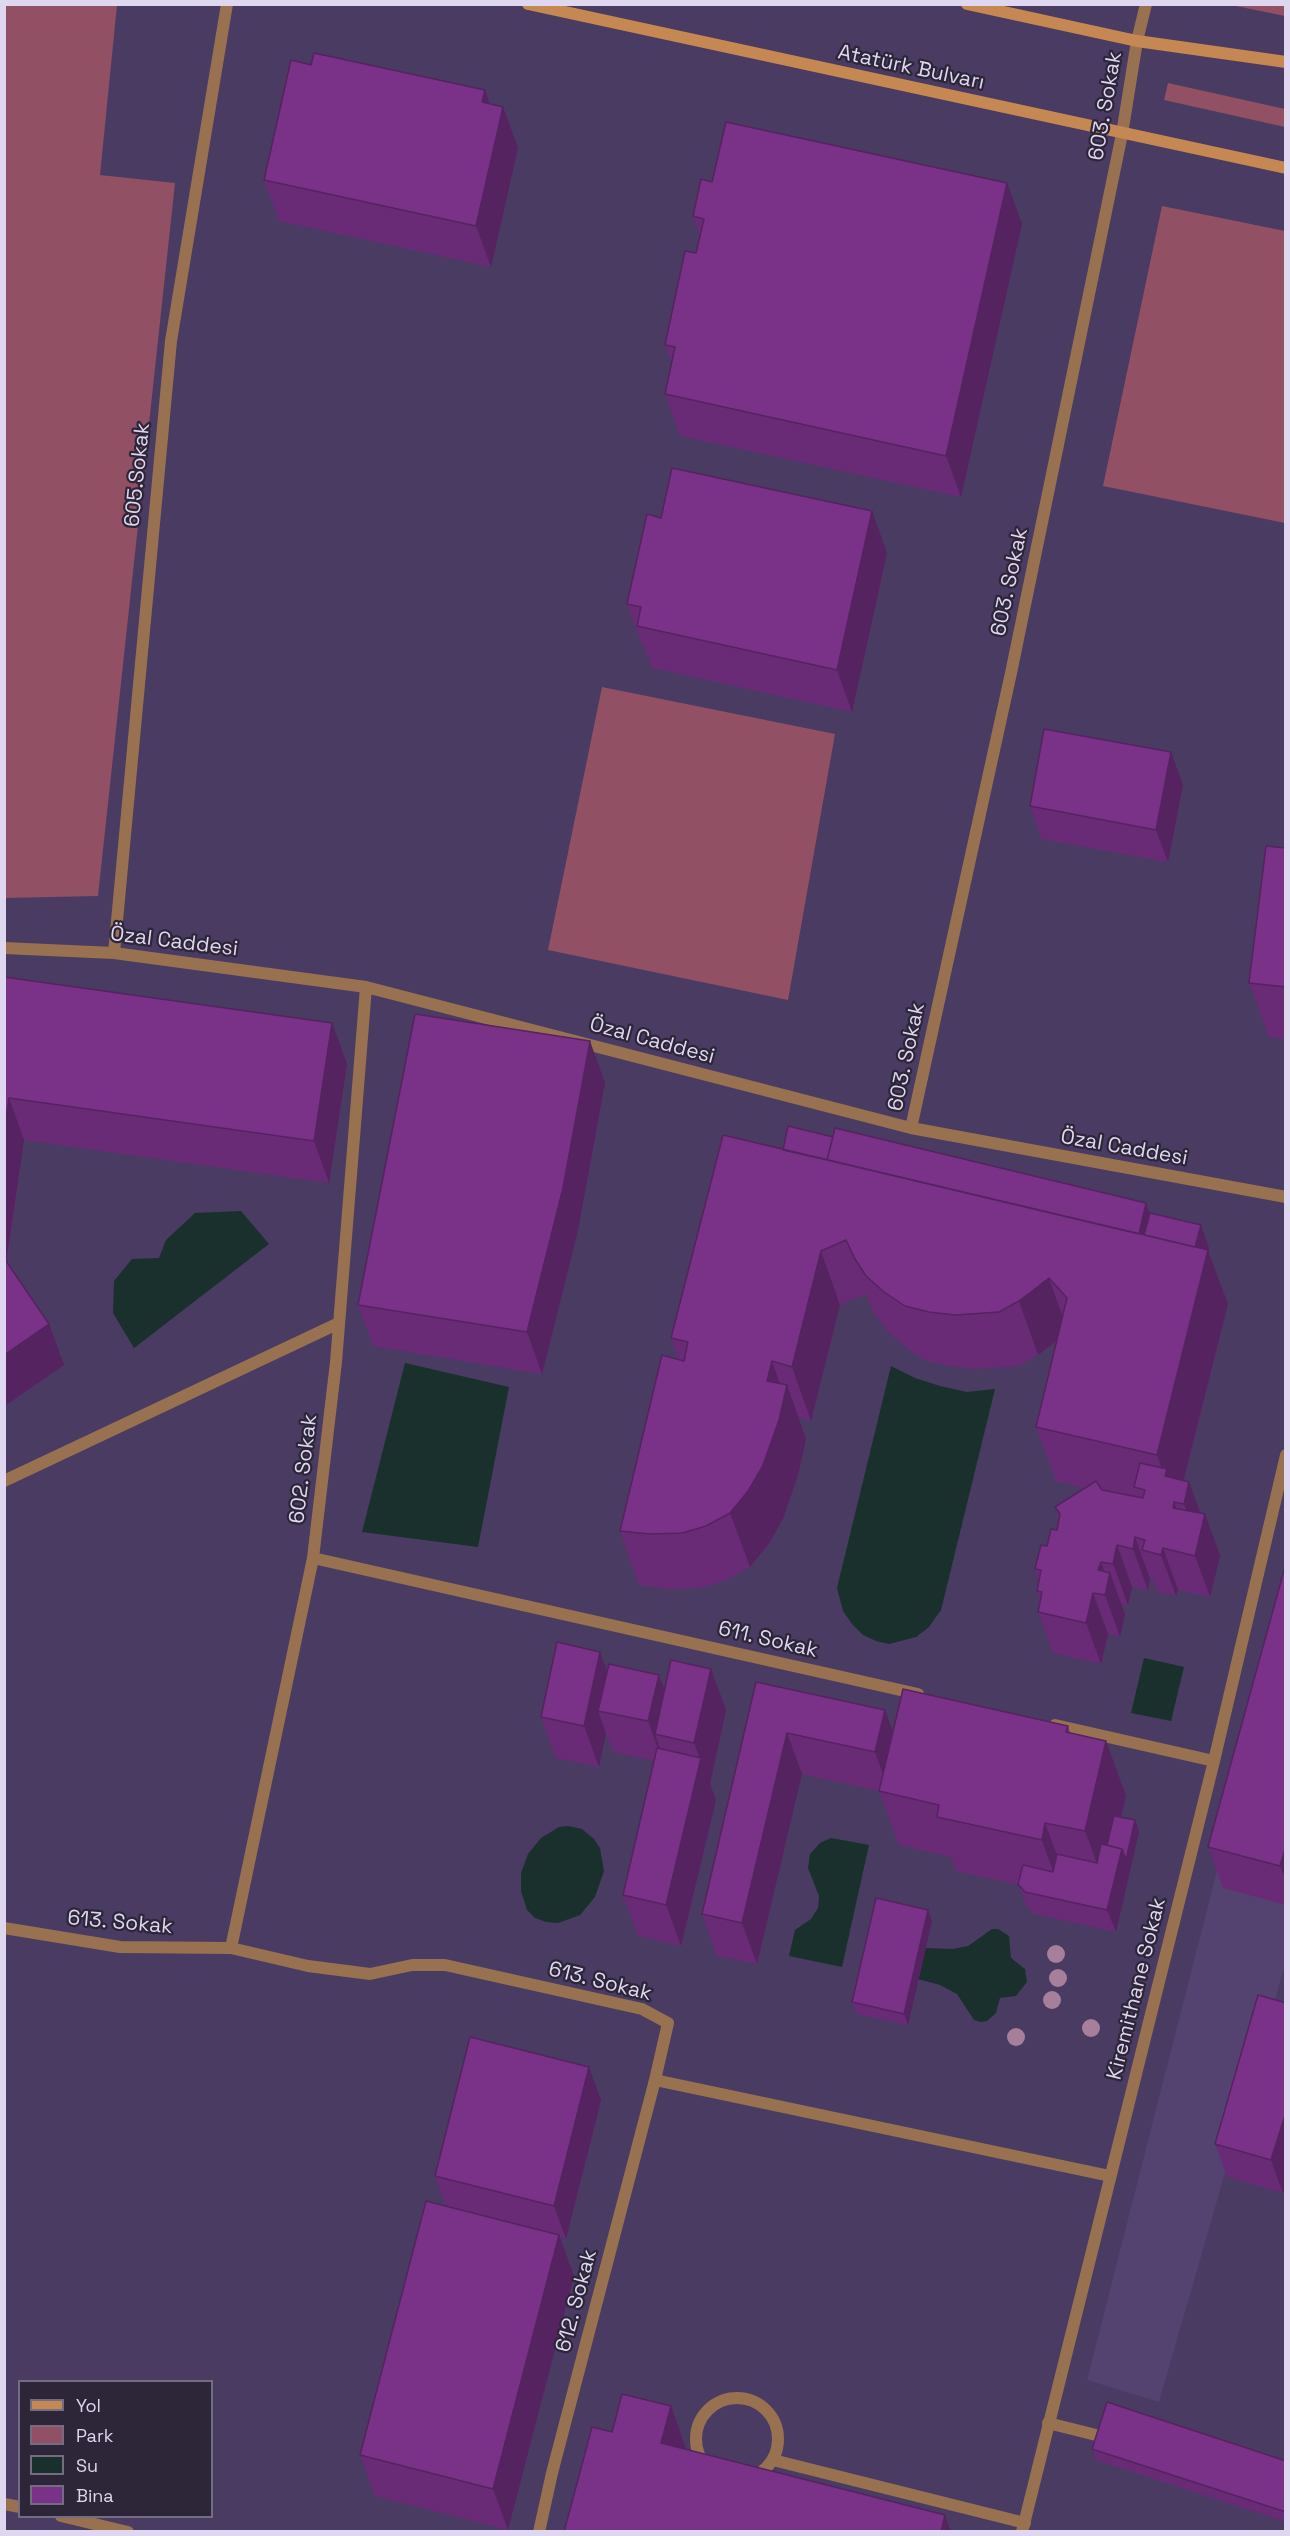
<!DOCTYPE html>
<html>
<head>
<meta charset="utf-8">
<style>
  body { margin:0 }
  #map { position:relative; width:1290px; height:2536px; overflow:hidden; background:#493b62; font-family:"Space Grotesk",sans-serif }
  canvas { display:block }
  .frame { position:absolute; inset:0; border:6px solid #dfd7ef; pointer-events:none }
  .legend { position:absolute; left:18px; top:2380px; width:195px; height:138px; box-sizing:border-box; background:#2d2638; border:2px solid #746d81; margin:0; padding:8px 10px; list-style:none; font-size:18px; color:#dfd7ef }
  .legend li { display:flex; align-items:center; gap:12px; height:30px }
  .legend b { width:30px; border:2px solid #746d81 }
</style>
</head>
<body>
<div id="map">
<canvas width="1290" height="2536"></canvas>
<div class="frame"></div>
<ul class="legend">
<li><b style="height:8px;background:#c68853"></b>Yol</li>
<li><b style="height:16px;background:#925065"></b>Park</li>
<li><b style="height:16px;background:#19302c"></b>Su</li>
<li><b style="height:16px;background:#7a3289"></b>Bina</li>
</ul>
</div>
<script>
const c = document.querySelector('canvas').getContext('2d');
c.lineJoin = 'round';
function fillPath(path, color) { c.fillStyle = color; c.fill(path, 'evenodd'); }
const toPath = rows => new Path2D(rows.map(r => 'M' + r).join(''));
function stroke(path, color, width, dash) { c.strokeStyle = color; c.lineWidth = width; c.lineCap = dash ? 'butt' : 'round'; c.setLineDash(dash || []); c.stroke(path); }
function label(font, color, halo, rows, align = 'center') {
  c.font = font + ' "Space Grotesk",sans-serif'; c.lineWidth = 4.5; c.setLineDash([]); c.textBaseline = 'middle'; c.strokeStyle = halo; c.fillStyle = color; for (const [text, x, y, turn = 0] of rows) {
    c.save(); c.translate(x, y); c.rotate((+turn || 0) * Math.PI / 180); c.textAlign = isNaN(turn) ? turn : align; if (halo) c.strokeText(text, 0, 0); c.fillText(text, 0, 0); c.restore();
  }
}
const built = toPath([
  [1285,1604,1285,1965,1159,2402,1087,2380]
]);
const green = toPath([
  [4,5,117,5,100,175,175,183,98,896,5,898],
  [1231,5,1285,5,1285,16],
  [1168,83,1285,109,1285,127,1164,100],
  [1162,206,1285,231,1285,523,1103,486],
  [602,687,835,734,788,1000,548,950]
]);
const water = toPath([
  [241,1211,269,1244,134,1348,113,1313,114,1281,132,1259,159,1258,166,1240,195,1213],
  [405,1363,509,1387,478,1547,362,1532],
  [891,1366,915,1378,940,1386,967,1392,995,1389,941,1610,929,1627,916,1637,889,1644,876,1641,863,1635,852,1624,843,1611,837,1588],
  [1144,1658,1184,1667,1171,1721,1131,1713],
  [568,1826,582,1829,594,1839,600,1848,604,1871,595,1897,580,1915,558,1923,546,1922,535,1918,527,1910,521,1891,521,1873,528,1854,541,1838,559,1827],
  [831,1838,869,1845,842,1967,789,1956,795,1930,811,1919,818,1908,819,1896,808,1868,810,1854,820,1843],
  [992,1929,998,1929,1009,1936,1011,1958,1025,1969,1027,1982,1016,1996,1000,1998,996,2013,987,2021,981,2022,974,2020,957,1994,940,1985,918,1979,925,1948,953,1949,968,1946]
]);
const lane = toPath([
  '696 2439a41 41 0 1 1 82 0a41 41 0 1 1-82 0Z',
  [1048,2423,1104,2437],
  [773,2460,1025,2523]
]);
const street = toPath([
  [4,948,114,953,366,987,911,1128,1286,1197],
  [114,953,171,341,227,4],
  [911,1128,1011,673,1122,134,1137,41,1146,4],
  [4,1481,339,1323],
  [313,1558,918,1694],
  [1055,1725,1214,1761],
  [4,1928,120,1947,231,1948,308,1966,370,1974,412,1965,445,1965,642,2009,668,2023,655,2080,1110,2176],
  [231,1948,313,1558,336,1362,366,987],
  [4,2504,20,2507],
  [61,2516,128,2532],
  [539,2532,552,2473,655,2080],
  [1022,2532,1214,1761,1286,1455]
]);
const secondary = toPath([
  [528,4,1286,168],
  [967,4,1137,41,1286,62]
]);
const trees = [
  [1056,1954],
  [1058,1978],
  [1052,2000],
  [1091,2028],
  [1016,2037]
];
const wall = toPath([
  [311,65,485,90,490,104,518,148,491,267,279,221,264,180],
  [712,182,1022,224,961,497,680,436,665,394,672,363,665,345,696,253,700,235,693,216],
  [872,511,887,553,852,712,652,668,644,646,642,645,627,604,661,518],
  [1183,785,1168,862,1041,839,1030,806],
  [1286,848,1286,1039,1269,1037,1249,983],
  [4,977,347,1064,329,1183,24,1140,7,1262,49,1324,64,1365,6,1405,4,1403],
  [605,1083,578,1230,542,1374,373,1346,358,1305],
  [833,1137,1146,1203,1150,1213,1201,1225,1209,1248,1208,1251,1228,1304,1184,1480,1189,1482,1201,1514,1205,1514,1220,1556,1210,1597,1178,1590,1176,1596,1157,1592,1153,1579,1150,1579,1148,1590,1132,1587,1128,1605,1121,1604,1125,1614,1120,1637,1108,1634,1101,1664,1053,1653,1038,1612,1040,1600,1037,1591,1039,1580,1035,1569,1047,1546,1057,1530,1059,1518,1055,1507,1084,1488,1056,1481,1036,1427,1056,1342,1038,1355,1019,1366,975,1369,949,1366,924,1360,904,1346,886,1330,874,1313,866,1294,840,1305,811,1421,798,1417,806,1439,798,1475,783,1519,768,1545,750,1567,726,1580,702,1588,670,1589,639,1585,620,1531,678,1359,671,1338,783,1150],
  [1286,1563,1286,1905,1223,1888,1208,1847],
  [600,1652,607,1671,665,1690,711,1669,726,1710,710,1784,716,1800,681,1946,638,1936,623,1895,654,1761,613,1752,606,1733,599,1767,556,1758,541,1717],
  [756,1682,893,1731,1068,1726,1070,1733,1106,1741,1126,1796,1121,1817,1139,1832,1116,1932,1034,1914,1027,1907,1019,1885,956,1871,951,1857,899,1845,879,1791,802,1774,757,1964,717,1956,702,1914],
  [928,1910,932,1921,908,2025,857,2014,852,2002],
  [1286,2003,1286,2185,1283,2193,1227,2177,1215,2144],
  [601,2100,566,2239,560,2237,574,2276,508,2530,375,2496,360,2455,446,2206,435,2176],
  [1092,2449,1286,2461,1286,2522,1096,2460]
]);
const shadedWall = toPath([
  [485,90,498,127,503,107,518,148,491,267,476,226,482,102],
  [1007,183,1022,224,961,497,946,456],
  [872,511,887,553,852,712,837,670],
  [1171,752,1183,785,1168,862,1156,830],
  [332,1023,347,1064,329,1183,314,1141],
  [590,1041,605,1083,578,1230,542,1374,527,1332],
  [9,1098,24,1140,4,1277,4,1130],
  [1146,1203,1158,1236,1134,1252],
  [1201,1225,1209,1248,1208,1251,1228,1304,1178,1502,1174,1502,1189,1543,1173,1508,1174,1503,1157,1455,1188,1275],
  [821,1251,840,1305,811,1421,792,1367],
  [1049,1278,1068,1332,1038,1355,1019,1301],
  [49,1324,64,1365,6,1405,4,1401,4,1355],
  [772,1361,784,1396,787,1385,806,1439,798,1475,783,1519,768,1545,750,1567,730,1513],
  [1189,1482,1203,1520,1205,1514,1220,1556,1210,1597,1195,1556,1198,1542,1184,1504],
  [1135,1537,1150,1579,1148,1590,1133,1549],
  [1117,1545,1132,1587,1128,1605,1113,1564],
  [1163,1548,1178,1590,1176,1596,1161,1555],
  [1101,1562,1108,1582,1110,1573,1125,1614,1120,1637,1105,1595,1098,1570],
  [1093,1593,1108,1634,1101,1664,1086,1623],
  [600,1652,615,1693,598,1711,606,1733,599,1767,584,1726],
  [711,1669,726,1710,710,1784,716,1800,681,1946,666,1905,700,1759,694,1743],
  [659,1675,674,1716,655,1734,664,1760,663,1763,648,1721],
  [885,1710,900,1751,890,1794,875,1752],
  [787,1733,802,1774,757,1964,742,1923],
  [1106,1741,1126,1796,1105,1885,1085,1831],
  [1135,1820,1139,1832,1116,1932,1107,1910,1122,1849],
  [1045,1823,1065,1877,1061,1894,1042,1840],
  [1286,1846,1286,1880,1280,1866],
  [928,1910,932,1921,908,2025,904,2014],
  [589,2067,601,2100,566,2239,554,2206],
  [1286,2112,1286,2185,1283,2193,1271,2160],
  [559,2235,574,2276,508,2530,493,2489],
  [671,2406,690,2460,661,2443],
  [945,2515,951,2532,941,2532]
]);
const building = toPath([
  [314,53,485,90,482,102,503,107,476,226,264,180,291,60,311,65,314,53],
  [726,122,1007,183,946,456,665,394,675,347,665,345,685,251,696,253,704,219,693,216,701,179,712,182,726,122],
  [672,468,872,511,837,670,637,626,641,607,627,604,647,514,661,518,672,468],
  [1044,729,1171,752,1156,830,1030,806,1044,729],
  [1266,846,1286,848,1286,987,1249,983,1266,846],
  [4,977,332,1023,314,1141,9,1098,4,1130,4,977],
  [415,1014,590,1041,563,1188,527,1332,358,1305,415,1014],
  [788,1126,833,1137,827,1160,783,1150,788,1126],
  [835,1128,1146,1203,1139,1234,827,1160,835,1128],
  [723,1135,1208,1250,1157,1455,1036,1427,1067,1298,1049,1278,1019,1301,999,1312,955,1315,929,1312,905,1306,884,1292,866,1276,855,1259,846,1240,821,1251,792,1367,772,1361,767,1381,787,1385,779,1420,763,1465,748,1491,730,1513,706,1526,682,1533,650,1534,620,1531,662,1355,684,1361,688,1342,671,1338,723,1135],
  [1150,1213,1201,1225,1195,1247,1144,1235,1150,1213],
  [4,1258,49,1324,4,1355,4,1258],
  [1140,1463,1167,1469,1165,1476,1189,1482,1184,1504,1174,1502,1173,1508,1205,1514,1195,1556,1163,1548,1161,1555,1142,1550,1145,1540,1135,1537,1133,1549,1117,1545,1113,1564,1101,1562,1098,1570,1110,1573,1105,1595,1093,1593,1086,1623,1038,1612,1042,1592,1037,1591,1041,1570,1035,1569,1041,1545,1047,1546,1051,1529,1057,1530,1060,1514,1055,1507,1096,1481,1102,1490,1143,1498,1145,1490,1134,1487,1140,1463],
  [1286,1563,1286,1846,1280,1866,1208,1847,1286,1563],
  [557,1642,600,1652,584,1726,541,1717,557,1642],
  [671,1660,711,1669,694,1743,655,1734,671,1660],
  [609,1664,659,1675,648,1721,598,1711,609,1664],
  [756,1682,885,1710,875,1752,787,1733,742,1923,702,1914,756,1682],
  [903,1689,1068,1726,1066,1732,1106,1741,1085,1831,1045,1823,1042,1840,937,1817,939,1805,879,1791,903,1689],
  [657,1748,701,1758,666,1905,623,1895,657,1748],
  [1114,1816,1135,1820,1126,1860,1122,1849,1107,1845,1114,1816],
  [1101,1844,1122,1849,1107,1910,1025,1892,1018,1884,1023,1865,1053,1872,1057,1854,1097,1863,1101,1844],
  [876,1898,928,1910,904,2014,852,2002,876,1898],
  [1258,1995,1286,2003,1286,2112,1271,2160,1215,2144,1258,1995],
  [470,2037,589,2067,554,2206,435,2176,470,2037],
  [426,2201,559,2235,493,2489,360,2455,426,2201],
  [622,2394,671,2406,661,2443,945,2515,941,2532,564,2532,592,2427,612,2432,622,2394],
  [1107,2402,1286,2461,1286,2512,1092,2449,1107,2402]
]);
const streetNames = [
  ["Atatürk Bulvarı",911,68,12],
  ["603. Sokak",1106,106,-80],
  ["605.Sokak",138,475,-84],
  ["603. Sokak",1010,582,-78],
  ["Özal Caddesi",174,942,7],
  ["Özal Caddesi",652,1041,15],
  ["603. Sokak",907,1057,-78],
  ["Özal Caddesi",1124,1148,10],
  ["602. Sokak",304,1469,-83],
  ["611. Sokak",768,1640,13],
  ["613. Sokak",120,1923,5],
  ["613. Sokak",600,1982,14],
  ["Kiremithane Sokak",1137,1989,-76],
  ["612. Sokak",577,2301,-75]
];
fillPath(built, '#544370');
fillPath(green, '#925065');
fillPath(water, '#19302c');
stroke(lane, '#987150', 12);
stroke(street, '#987150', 12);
stroke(secondary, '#c68853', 12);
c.fillStyle = '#a67f9a';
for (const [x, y] of trees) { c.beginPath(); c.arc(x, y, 9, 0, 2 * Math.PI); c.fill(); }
fillPath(wall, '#692b76');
fillPath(shadedWall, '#552360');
fillPath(building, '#7a3289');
stroke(building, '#552360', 1.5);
label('21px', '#dfd7ef', '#2d2638', streetNames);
</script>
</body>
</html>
